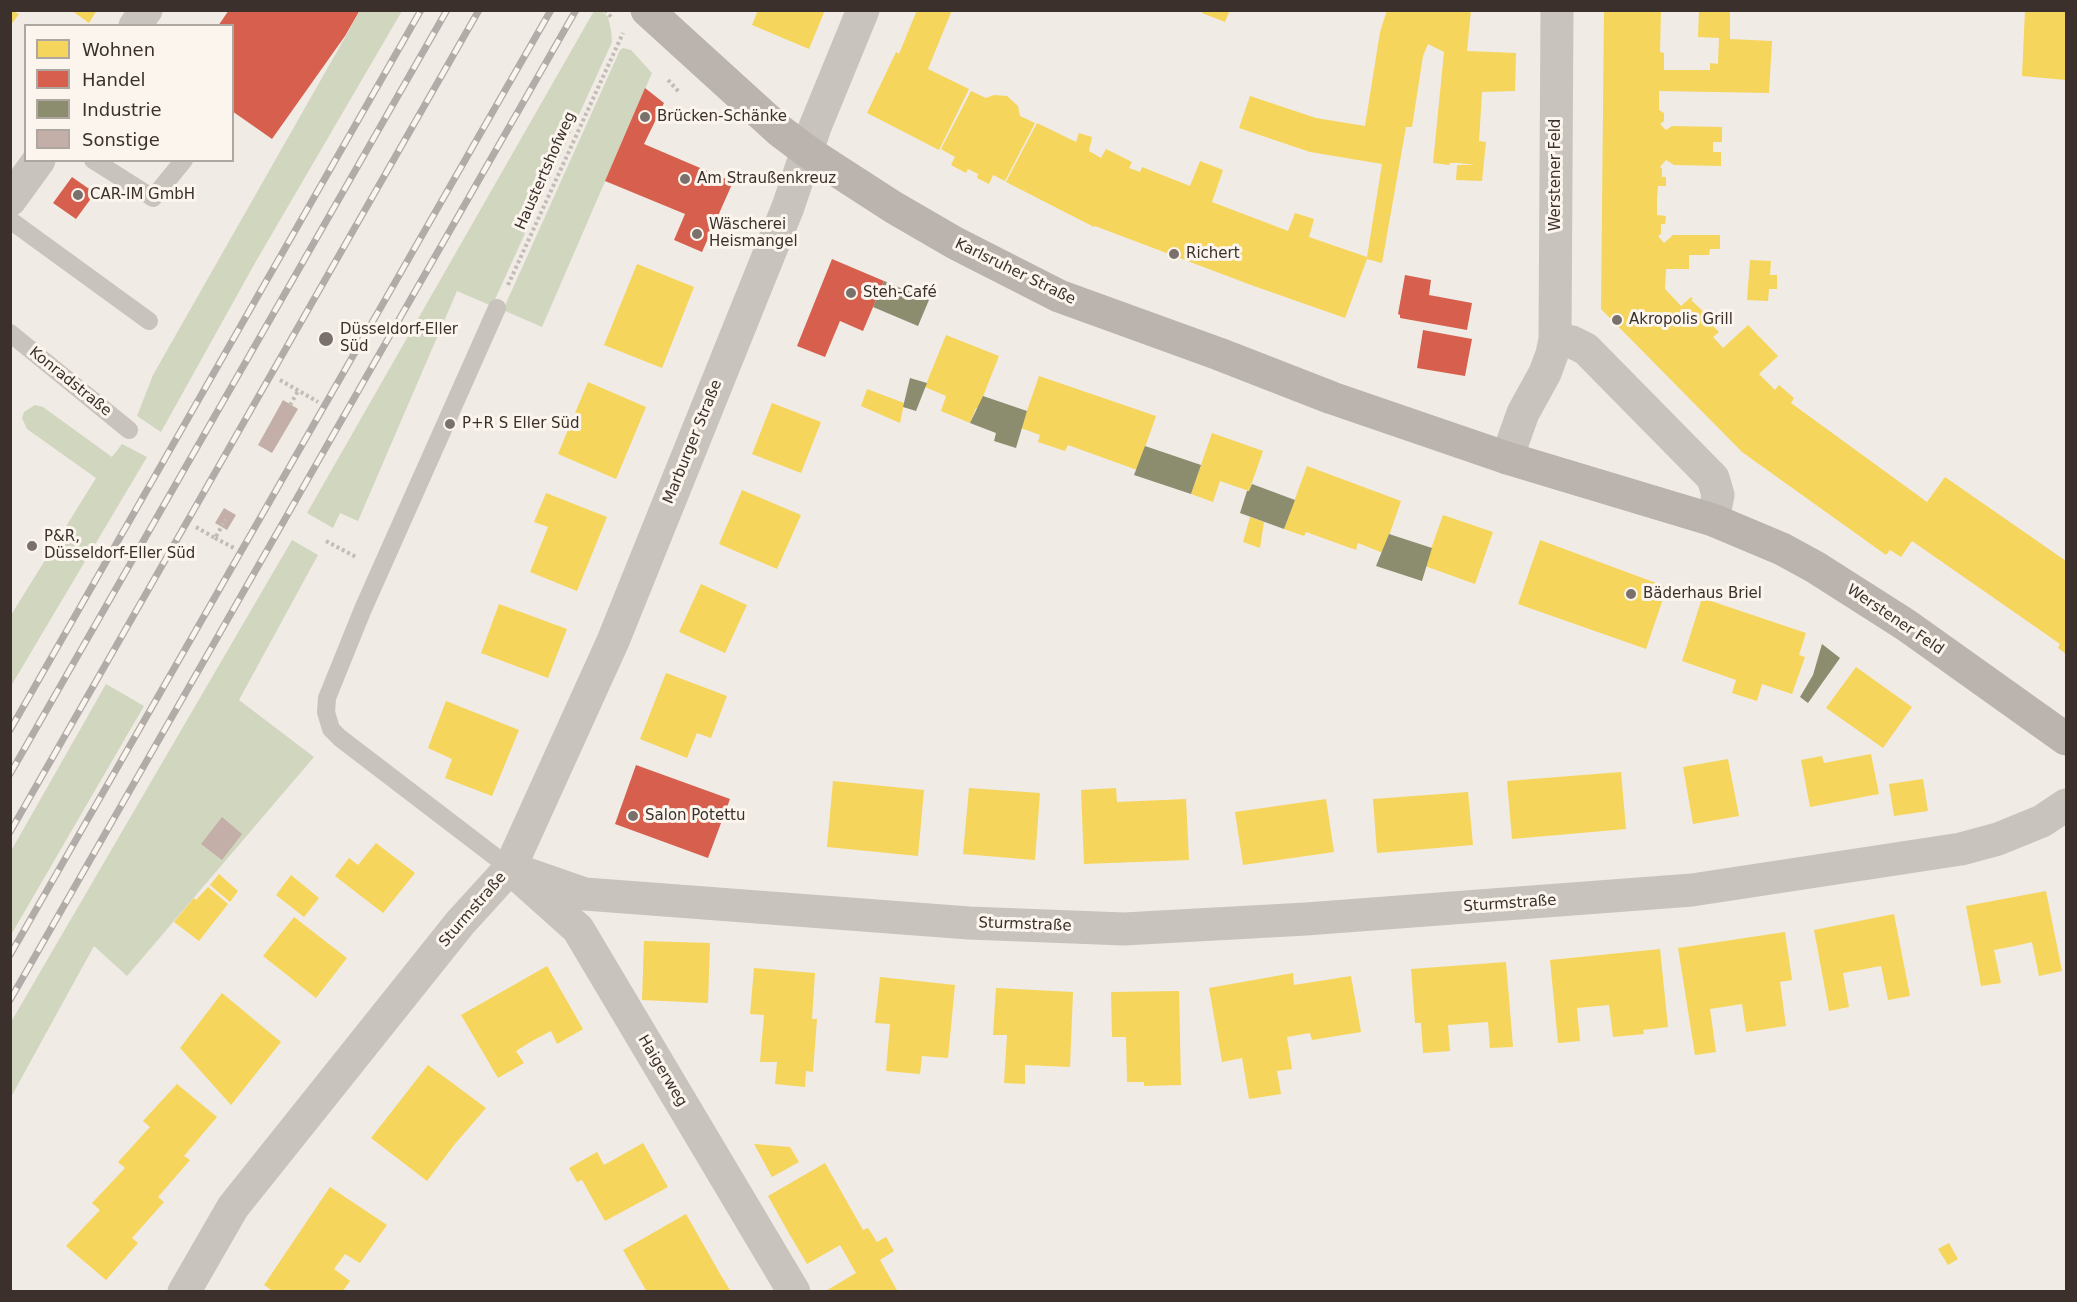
<!DOCTYPE html>
<html>
<head>
<meta charset="utf-8">
<style>
  body { margin:0 }
  #map { position:relative; width:2077px; height:1302px; overflow:hidden; background:#f0ebe5; font-family:"DejaVu Sans",sans-serif }
  canvas { display:block }
  .frame { position:absolute; inset:0; border:12px solid #3b302b; pointer-events:none }
  .legend { position:absolute; left:24px; top:24px; width:210px; height:138px; box-sizing:border-box; background:#fbf5ee; border:2px solid #aea6a0; margin:0; padding:8px 10px; list-style:none; font-size:18px; color:#3b302b }
  .legend li { display:flex; align-items:center; gap:12px; height:30px }
  .legend b { width:30px; border:2px solid #aea6a0 }
</style>
</head>
<body>
<div id="map">
<canvas width="2077" height="1302"></canvas>
<div class="frame"></div>
<ul class="legend">
<li><b style="height:16px;background:#f6d55c"></b>Wohnen</li>
<li><b style="height:16px;background:#d6604d"></b>Handel</li>
<li><b style="height:16px;background:#8c8c6e"></b>Industrie</li>
<li><b style="height:16px;background:#c3afa7"></b>Sonstige</li>
</ul>
</div>
<script>
const c = document.querySelector('canvas').getContext('2d');
c.lineJoin = 'round';
function fillPath(path, color) { c.fillStyle = color; c.fill(path, 'evenodd'); }
const toPath = rows => new Path2D(rows.map(r => 'M' + r).join(''));
function stroke(path, color, width, dash) { c.strokeStyle = color; c.lineWidth = width; c.lineCap = dash ? 'butt' : 'round'; c.setLineDash(dash || []); c.stroke(path); }
function label(font, color, halo, rows, align = 'center') {
  c.font = font + ' "DejaVu Sans",sans-serif'; c.lineWidth = 6; c.setLineDash([]); c.textBaseline = 'middle'; c.strokeStyle = halo; c.fillStyle = color; for (const [text, x, y, turn = 0] of rows) {
    c.save(); c.translate(x, y); c.rotate((+turn || 0) * Math.PI / 180); c.textAlign = isNaN(turn) ? turn : align; if (halo) c.strokeText(text, 0, 0); c.fillText(text, 0, 0); c.restore();
  }
}
const green = toPath([
  [360,11,402,11,255,263,161,432,137,416,153,375],
  [594,11,602,11,608,17,611,30,612,42,492,306,457,291,358,521,340,513,333,528,307,513],
  [623,48,631,50,652,73,542,327,503,310,620,50],
  [35,405,43,407,112,457,122,444,147,457,11,686,11,615,96,478,27,429,22,418,24,412],
  [292,540,318,555,239,700,314,757,127,976,94,946,11,1097,11,1022],
  [106,684,144,706,11,935,11,851]
]);
const homes = toPath([
  [10,10,19,14,10,26],
  [71,10,97,10,89,23],
  [758,10,825,10,809,49,752,25],
  [917,10,952,10,928,69,969,89,939,150,867,113,896,52,899,54],
  [1203,10,1230,10,1225,22,1202,13],
  [1387,10,1471,10,1467,51,1516,53,1515,91,1482,92,1479,141,1486,142,1482,181,1456,180,1457,165,1475,165,1458,163,1450,163,1449,165,1433,163,1444,52,1428,44,1423,56,1412,127,1406,127,1382,263,1367,259,1345,318,1251,285,1095,226,1094,227,1006,182,1037,123,1076,142,1079,133,1092,137,1089,151,1101,158,1106,149,1132,162,1129,168,1140,172,1142,167,1190,186,1200,161,1223,170,1212,202,1288,231,1295,213,1314,219,1309,237,1367,257,1382,164,1310,152,1239,128,1250,96,1316,118,1365,126,1380,32],
  [1604,10,1661,10,1660,52,1664,53,1664,70,1710,70,1710,63,1718,64,1719,38,1698,37,1699,10,1730,10,1730,39,1772,41,1769,93,1659,91,1659,110,1664,113,1664,121,1660,124,1666,130,1672,126,1722,127,1722,142,1713,142,1713,152,1721,152,1721,166,1674,165,1666,160,1660,167,1662,169,1662,177,1666,177,1666,186,1658,186,1657,200,1657,215,1666,216,1665,224,1661,224,1661,234,1658,236,1664,243,1673,235,1720,235,1720,249,1710,249,1709,255,1689,255,1689,269,1666,269,1665,289,1681,306,1691,297,1693,299,1691,300,1704,312,1703,316,1719,332,1713,337,1723,348,1748,325,1778,356,1759,374,1775,390,1779,385,1794,398,1791,403,1927,502,1945,477,2066,561,2066,654,2058,648,2060,644,1912,541,1901,557,1890,550,1886,555,1742,452,1601,309],
  [2025,10,2066,10,2066,80,2022,76],
  [971,91,986,98,994,95,1007,96,1018,106,1020,116,1035,123,1005,181,993,175,989,184,977,178,978,174,968,169,966,173,951,165,955,157,941,149],
  [1750,260,1771,261,1770,275,1777,275,1777,289,1769,289,1768,301,1747,300],
  [637,264,694,287,662,368,604,345],
  [946,335,999,356,978,409,976,408,970,423,941,411,946,396,925,387],
  [1039,376,1156,416,1137,470,1068,445,1065,451,1038,442,1040,435,1021,428],
  [588,382,646,407,616,479,558,454],
  [867,389,904,403,900,423,861,406],
  [772,403,821,422,801,473,752,454],
  [1212,433,1263,451,1249,491,1220,481,1213,502,1191,494],
  [1307,466,1401,501,1383,553,1358,543,1356,550,1306,532,1304,536,1284,529],
  [742,490,801,515,777,569,719,544],
  [546,493,607,517,577,591,530,572,548,527,534,522],
  [1443,515,1493,532,1475,584,1425,566],
  [1250,517,1264,522,1260,548,1243,542],
  [1540,540,1667,587,1646,649,1518,604],
  [701,584,747,605,725,653,679,632],
  [1702,598,1806,633,1799,655,1805,657,1792,694,1762,684,1757,701,1732,693,1736,680,1682,661],
  [499,604,567,629,548,678,481,653],
  [1856,667,1912,707,1883,748,1826,708],
  [666,673,727,696,711,738,697,733,687,758,640,739],
  [446,701,519,730,492,796,445,778,452,759,428,748],
  [1871,754,1879,794,1810,807,1801,760,1822,756,1824,763],
  [1728,759,1739,816,1693,824,1683,767],
  [1621,772,1626,829,1512,839,1507,781],
  [1923,779,1928,811,1894,816,1889,784],
  [833,781,924,790,918,856,827,847],
  [969,788,1040,793,1035,860,963,854],
  [1116,788,1117,802,1186,799,1189,860,1084,864,1081,790],
  [1468,792,1473,845,1377,853,1373,799],
  [1326,799,1334,852,1243,865,1235,812],
  [376,843,415,873,383,913,335,876,349,858,358,865],
  [219,874,238,891,230,902,210,885],
  [291,875,319,898,304,917,276,895],
  [208,887,228,904,199,941,174,922,194,898,196,900],
  [2046,891,2062,971,2039,976,2032,942,2015,946,1994,950,2001,983,1981,986,1966,906],
  [1894,914,1910,996,1888,1000,1881,966,1843,973,1849,1007,1829,1011,1814,930],
  [294,917,347,958,316,998,263,956],
  [1785,932,1792,980,1780,982,1786,1026,1746,1032,1742,1004,1710,1009,1716,1052,1695,1055,1678,948],
  [644,941,710,943,708,1003,642,1000],
  [1660,949,1668,1027,1643,1030,1644,1034,1613,1037,1609,1005,1577,1008,1580,1041,1558,1043,1550,960],
  [1506,962,1513,1047,1490,1048,1488,1022,1448,1025,1450,1051,1423,1053,1421,1023,1415,1023,1411,969],
  [547,966,583,1029,557,1044,551,1031,532,1041,516,1051,524,1063,498,1078,461,1015],
  [754,968,815,973,812,1019,817,1019,813,1072,806,1071,805,1087,775,1084,777,1062,760,1062,764,1015,750,1014],
  [1293,973,1294,985,1351,976,1361,1032,1312,1040,1310,1033,1287,1037,1292,1069,1277,1071,1281,1094,1249,1099,1242,1058,1222,1062,1209,988],
  [880,977,955,985,948,1058,922,1056,920,1074,886,1071,890,1024,875,1023],
  [996,988,1073,992,1070,1067,1025,1065,1025,1084,1004,1083,1007,1035,993,1035],
  [1179,991,1181,1085,1144,1086,1144,1082,1127,1082,1126,1037,1112,1037,1111,992],
  [222,993,281,1042,231,1105,180,1048],
  [428,1065,486,1108,454,1145,427,1181,371,1138],
  [177,1084,217,1117,184,1156,190,1160,158,1197,164,1202,132,1238,138,1243,106,1280,66,1246,100,1210,92,1203,125,1168,118,1162,150,1127,143,1121],
  [643,1143,668,1187,605,1221,582,1180,577,1182,569,1168,597,1152,604,1165],
  [754,1144,790,1147,799,1162,772,1177],
  [825,1163,863,1230,868,1228,877,1242,886,1237,894,1251,880,1260,898,1292,824,1292,856,1273,840,1245,807,1264,787,1230,768,1196],
  [330,1187,387,1225,360,1263,345,1254,334,1269,350,1281,342,1292,274,1292,264,1285],
  [686,1214,719,1272,731,1292,647,1292,623,1250],
  [1949,1243,1958,1259,1948,1265,1938,1249]
]);
const shops = toPath([
  [229,10,360,10,345,36,272,139,232,111,232,26,218,26],
  [645,88,664,103,644,144,733,182,702,252,674,240,685,214,605,181],
  [72,177,95,193,76,219,53,203],
  [832,259,884,281,863,331,840,321,825,357,797,346],
  [1405,275,1431,280,1429,295,1472,303,1467,330,1400,318,1400,315,1398,314],
  [1423,330,1472,339,1465,376,1417,368],
  [636,765,730,799,708,858,615,824]
]);
const industry = toPath([
  [884,281,929,300,918,326,873,307],
  [910,378,927,383,916,411,903,407],
  [983,396,1027,411,1016,448,994,441,996,433,970,423],
  [1145,446,1201,465,1191,494,1134,475],
  [1252,484,1295,500,1284,529,1240,513,1247,491,1249,491],
  [1389,534,1432,548,1422,581,1376,566],
  [1822,644,1840,658,1808,703,1800,697,1813,675]
]);
const building = toPath([
  [283,400,298,409,272,453,258,445],
  [224,508,236,515,227,530,215,523],
  [222,817,242,834,222,860,201,844]
]);
const path = toPath([
  [605,10,613,19],
  [668,80,680,93],
  [508,285,623,33],
  [280,380,318,402],
  [290,405,298,391],
  [196,527,215,538,226,519],
  [215,538,234,548],
  [326,541,356,557]
]);
const service = toPath([
  [93,160,153,198,184,160],
  [10,220,149,321],
  [497,308,363,609,327,698,326,712,331,729,340,738,510,868],
  [10,333,129,430]
]);
const minor = toPath([
  [135,26,146,10],
  [10,200,39,160],
  [1555,339,1572,342,1586,349,1713,478,1718,495,1713,520],
  [1507,458,1523,413,1545,373,1552,354,1555,339,1557,10],
  [510,868,585,894,969,923,1124,929,1306,919,1692,890,1961,849,1998,839,2042,821,2066,805],
  [520,877,578,929,794,1292],
  [184,1292,233,1207,460,923,510,868,613,641,788,207,815,127,863,10]
]);
const secondary = toPath([
  [647,10,780,131,808,152,893,207,955,243,1059,296,1219,354,1332,398,1507,458,1713,520,1782,549,1815,567,1906,625,2066,739]
]);
const rail = toPath([
  [10,730,421,10],
  [10,774,447,10],
  [10,832,479,10],
  [10,955,551,10],
  [10,1000,576,10]
]);
const markers = [
  [645,117,6,"#7a716c"],
  [685,179,6,"#7a716c"],
  [78,195,6,"#7a716c"],
  [697,234,6,"#7a716c"],
  [1174,254,6,"#7a716c"],
  [851,293,6,"#7a716c"],
  [1617,320,6,"#7a716c"],
  [326,339,8,"#7a716c"],
  [450,424,6,"#7a716c"],
  [32,546,6,"#7a716c"],
  [1631,594,6,"#7a716c"],
  [633,816,6,"#7a716c"]
];
const poiNames = [
  ["Brücken-Schänke",657,117],
  ["Am Straußenkreuz",697,179],
  ["CAR-IM GmbH",90,195],
  ["Wäscherei",709,225],
  ["Heismangel",709,242],
  ["Richert",1186,254],
  ["Steh-Café",863,293],
  ["Akropolis Grill",1629,320],
  ["Düsseldorf-Eller",340,330],
  ["Süd",340,347],
  ["P+R S Eller Süd",462,424],
  ["P&R,",44,537],
  ["Düsseldorf-Eller Süd",44,554],
  ["Bäderhaus Briel",1643,594],
  ["Salon Potettu",645,816]
];
const streetNames = [
  ["Haustertshofweg",546,171,-66],
  ["Werstener Feld",1556,175,-90],
  ["Karlsruher Straße",1015,272,26],
  ["Konradstraße",70,382,39],
  ["Marburger Straße",693,442,-68],
  ["Werstener Feld",1895,620,34],
  ["Sturmstraße",1510,904,-4],
  ["Sturmstraße",473,910,-49],
  ["Sturmstraße",1025,925,2],
  ["Haigerweg",662,1071,59]
];
fillPath(green, '#d1d6bf');
fillPath(homes, '#f6d55c');
fillPath(shops, '#d6604d');
fillPath(industry, '#8c8c6e');
fillPath(building, '#c3afa7');
stroke(path, '#c2bbb6', 4, [3, 3]);
stroke(service, '#c9c3be', 18);
stroke(minor, '#c9c3be', 33);
stroke(secondary, '#bab3ae', 33);
stroke(rail, '#b1aca8', 7);
stroke(rail, '#fbf5ee', 4.5, [14]);
for (const [x, y, r, color] of markers) { const dot = new Path2D(); dot.arc(x, y, r, 0, 2 * Math.PI); c.fillStyle = color; c.fill(dot); stroke(dot, '#fbf5ee', 2); }
label('15px', '#3b302b', '#fbf5ee', poiNames, 'left');
label('15px', '#3b302b', '#fbf5ee', streetNames);
</script>
</body>
</html>
